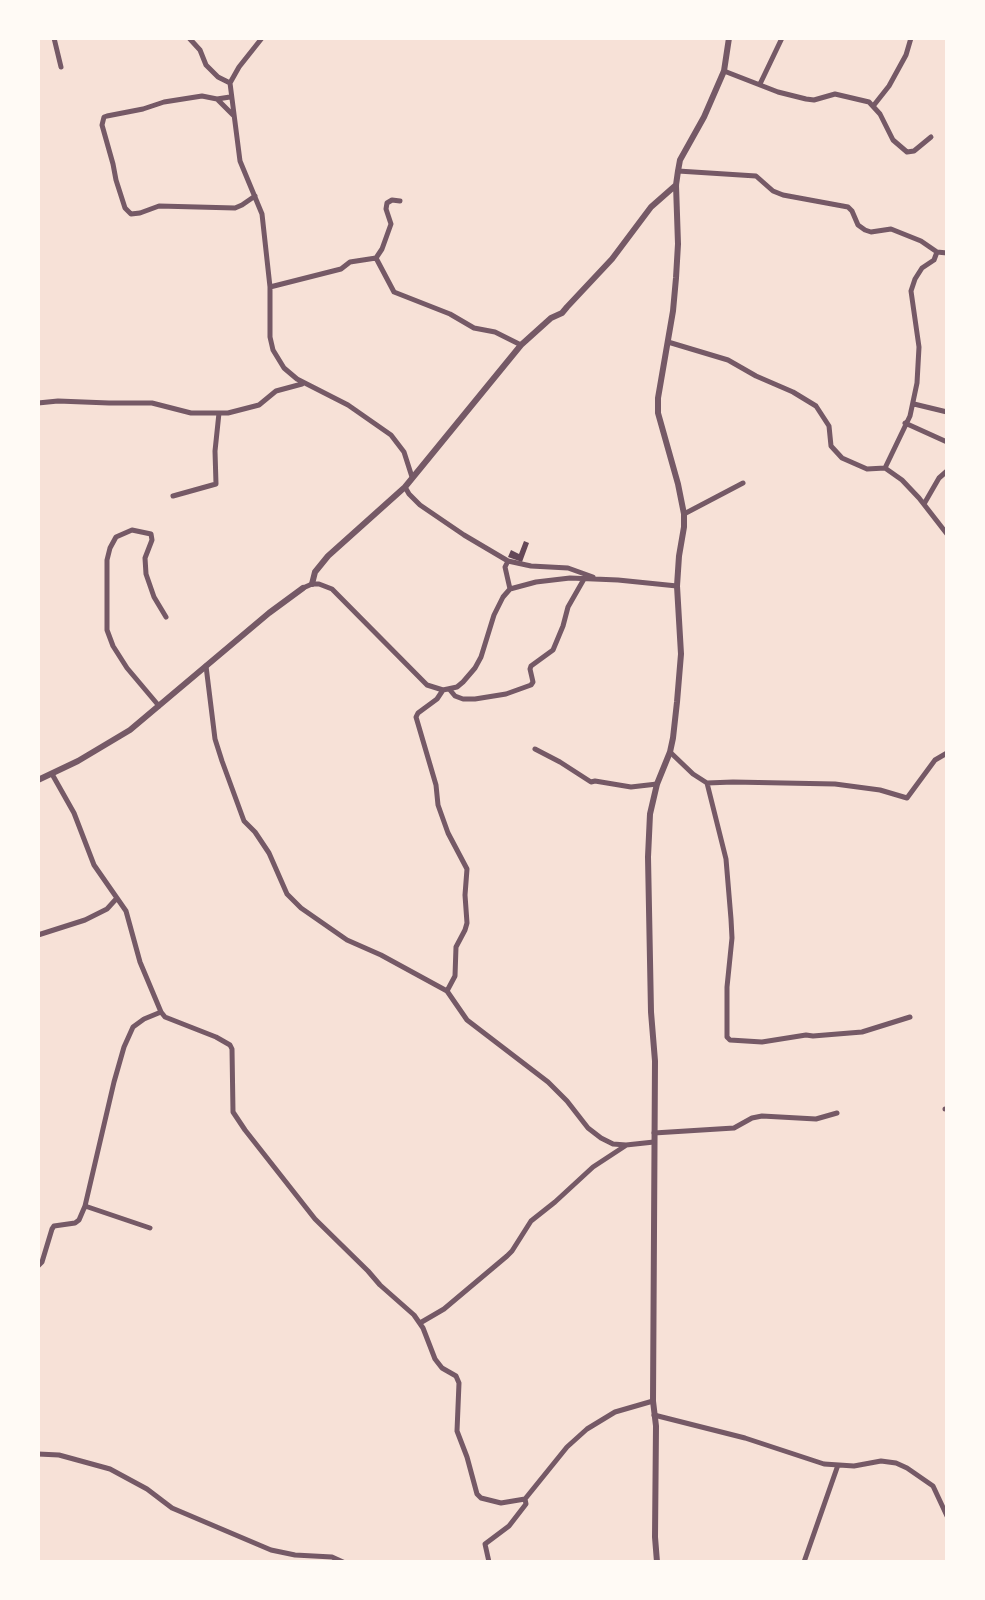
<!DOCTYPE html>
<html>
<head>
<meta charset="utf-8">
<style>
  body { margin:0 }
  #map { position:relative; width:985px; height:1600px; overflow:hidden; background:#f7e1d7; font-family:"IBM Plex Sans",sans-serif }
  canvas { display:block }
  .frame { position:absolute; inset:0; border:40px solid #fffaf5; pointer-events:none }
</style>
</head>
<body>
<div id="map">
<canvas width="985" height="1600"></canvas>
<div class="frame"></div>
</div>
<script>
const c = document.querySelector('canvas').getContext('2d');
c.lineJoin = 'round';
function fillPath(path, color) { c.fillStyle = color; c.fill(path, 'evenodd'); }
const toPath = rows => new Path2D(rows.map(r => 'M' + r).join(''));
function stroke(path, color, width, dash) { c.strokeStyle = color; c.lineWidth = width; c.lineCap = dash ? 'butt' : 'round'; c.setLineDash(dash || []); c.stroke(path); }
const building = toPath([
  [524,541,529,543,522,562,508,557,511,550,519,554]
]);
const minor = toPath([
  [54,38,61,67],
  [189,38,200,50,206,65,218,77,230,83],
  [262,38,239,67,230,83,240,161,262,214,270,287,270,337,273,350,284,368,297,379,348,405,391,435,404,452,412,477],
  [724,71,778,92,806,99,814,100,835,94,869,102,880,114,893,140,907,152,914,151,931,137],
  [760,84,782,38],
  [230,97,217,99,202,96,164,102,143,109,107,116,104,117,102,125,113,164,116,180,125,208,131,214,140,213,159,206,235,208,242,205,255,196],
  [218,100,233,115],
  [874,105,889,86,906,55,911,38],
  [678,171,756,176,773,191,783,195,848,207,852,211,858,225,865,230,871,232,891,229,921,241,937,252,947,253],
  [376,258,394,292,450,314,474,328,495,332,521,345],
  [270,287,341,269,350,262,376,258,382,249,391,224,386,209,387,203,392,200,400,201],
  [668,342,728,360,756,376,793,392,816,406,829,426,831,446,842,458,867,469,885,468,902,480,919,498,947,534],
  [38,403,58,401,109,403,152,403,191,413,228,413,259,405,276,391,302,384],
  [914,404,947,412],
  [905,423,947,442],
  [885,468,910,416,917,383,919,347,911,291,915,279,922,268,934,260,937,252],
  [405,487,409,494,420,505,464,535,508,561,531,566,568,568,593,577],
  [173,496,216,484,215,451,219,413],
  [924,504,939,478,947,471],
  [684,514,743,483],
  [508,561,505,567,510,589],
  [303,588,312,584,319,584,332,589,427,685,443,690,457,687,463,682,475,668,481,657,494,615,503,597,510,589,536,582,570,578,618,580,677,586],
  [206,666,215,739,222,761,244,821,255,832,269,853,287,894,301,908,347,940,381,955,447,991,467,1020,548,1082,567,1101,588,1128,601,1138,613,1144,626,1145,654,1142],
  [443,690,437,699,418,713,416,717,436,785,438,805,448,833,467,869,465,895,467,923,465,930,456,947,455,976,447,991],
  [450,690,455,696,463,699,475,699,506,694,531,685,533,682,530,669,531,666,553,650,563,626,568,607,584,579],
  [159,706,127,668,113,646,107,630,107,560,110,548,116,537,132,530,151,534,152,540,145,558,146,574,154,597,166,617],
  [535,749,560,762,591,782,595,781,631,787,657,784],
  [670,752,693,774,707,783,733,782,835,784,880,790,907,798,935,760,947,753],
  [52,774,74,813,94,865,126,911,140,962,161,1012,165,1017,216,1037,230,1045,232,1049,233,1112,245,1130,315,1219,368,1271,380,1285,414,1315,423,1328,435,1359,442,1368,456,1376,459,1383,457,1431,467,1457,477,1494,481,1498,501,1503,525,1499],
  [707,783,726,859,731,919,732,938,727,987,727,1037,730,1040,762,1042,806,1035,813,1036,862,1032,910,1017],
  [38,935,85,920,107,909,117,898],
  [945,1109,947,1109],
  [654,1133,734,1128,752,1118,762,1116,816,1119,837,1113],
  [85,1206,114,1082,124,1047,133,1027,144,1019,161,1012],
  [38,1266,42,1262,52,1229,54,1226,75,1223,79,1220,85,1206,150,1228],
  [420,1323,444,1309,507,1256,512,1251,531,1221,555,1202,593,1167,625,1146],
  [654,1415,745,1438,824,1464,854,1466,881,1461,896,1463,907,1468,933,1486,947,1516],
  [38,1454,59,1455,110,1469,147,1489,172,1508,271,1550,295,1555,332,1557,343,1562],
  [489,1562,485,1544,509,1526,526,1504,525,1499,567,1447,587,1429,615,1412,653,1401],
  [804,1562,838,1465]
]);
const tertiary = toPath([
  [312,584,315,572,328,556,405,487,521,345,551,318,562,313,567,307,612,259,651,207,676,185],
  [38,780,78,761,130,730,269,613,303,588],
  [657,1562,655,1537,656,1426,653,1401,655,1061,651,1012,648,857,650,814,657,784,670,752,673,738,677,702,681,654,677,586,679,556,684,527,684,514,678,484,658,413,658,398,673,311,676,278,678,244,676,185,678,171,680,160,704,117,724,71,729,38]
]);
fillPath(building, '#644757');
stroke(minor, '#755966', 5);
stroke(tertiary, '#755966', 6);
</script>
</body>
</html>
